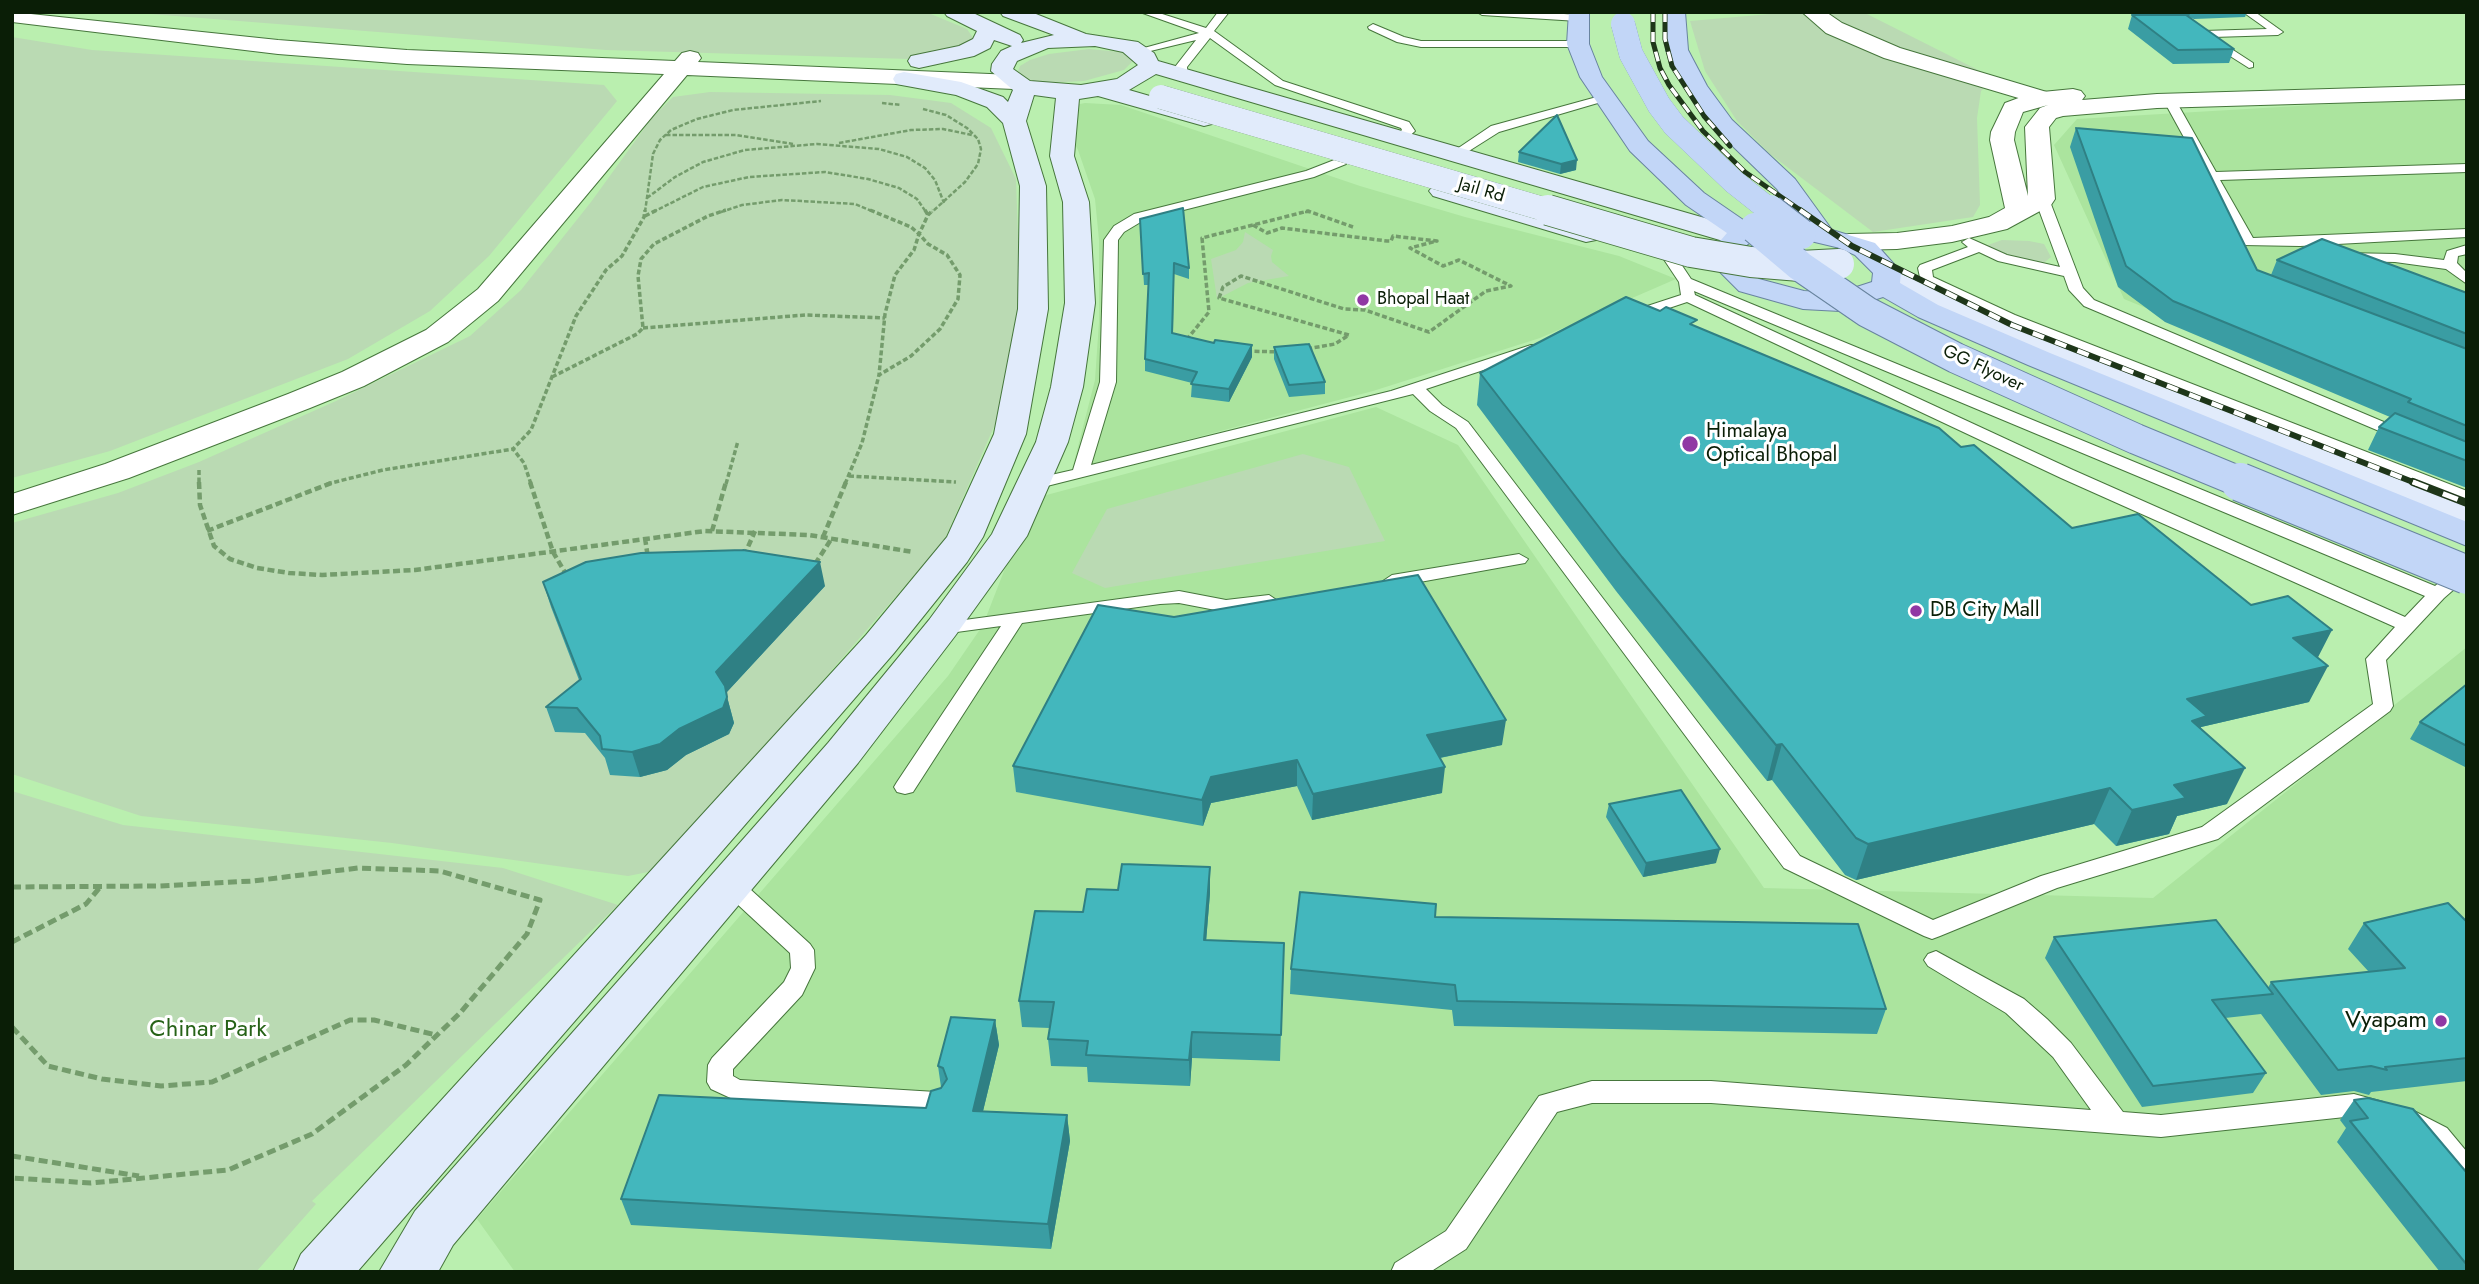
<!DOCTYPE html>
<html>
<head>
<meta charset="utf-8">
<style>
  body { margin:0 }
  #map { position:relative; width:2479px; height:1284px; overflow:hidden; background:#baefaf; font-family:Jost,sans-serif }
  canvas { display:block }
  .frame { position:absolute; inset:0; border:14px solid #0a1e06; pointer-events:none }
</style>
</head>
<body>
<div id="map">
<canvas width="2479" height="1284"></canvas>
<div class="frame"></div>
</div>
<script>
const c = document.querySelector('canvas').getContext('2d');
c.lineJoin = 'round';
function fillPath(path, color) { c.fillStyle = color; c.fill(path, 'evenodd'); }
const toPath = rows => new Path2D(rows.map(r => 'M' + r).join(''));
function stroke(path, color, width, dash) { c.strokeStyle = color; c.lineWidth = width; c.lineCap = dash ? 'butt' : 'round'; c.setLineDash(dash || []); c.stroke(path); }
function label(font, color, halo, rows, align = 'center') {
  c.font = font + ' Jost,sans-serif'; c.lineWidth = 6; c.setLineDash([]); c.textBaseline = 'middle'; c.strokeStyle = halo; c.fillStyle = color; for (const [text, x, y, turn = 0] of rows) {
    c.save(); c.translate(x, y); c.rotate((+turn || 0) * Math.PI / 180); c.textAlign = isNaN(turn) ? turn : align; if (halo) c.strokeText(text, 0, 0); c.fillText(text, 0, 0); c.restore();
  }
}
const built = toPath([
  [2467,96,2467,439,2124,299,2054,145,2077,119],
  [1085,103,1121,105,1360,186,1465,217,1619,256,1676,279,1540,338,1373,391,1072,470,1095,380,1099,322,1099,240,1095,199,1078,150,1064,122,1065,107],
  [1376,407,1458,445,1764,888,2153,898,2467,647,2467,1272,515,1272,477,1219,948,676,983,625,1004,571,1039,497]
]);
const green = toPath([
  [125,12,926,12,967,29,978,45,980,54,943,60,606,50],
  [1793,12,1863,12,1994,78,1981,91,1977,118,1980,205,1973,217,1873,232,1770,154,1737,121,1705,71,1690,21],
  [12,37,92,50,604,85,617,101,489,256,430,311,348,359,110,451,12,478],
  [1089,49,1121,52,1135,59,1124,70,1084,81,1045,83,1030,81,1017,74,1020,66,1030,60,1049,54],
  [710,92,890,95,951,103,991,128,1016,179,1020,293,1000,413,944,541,658,870,628,876,392,843,141,816,12,774,12,523,118,493,199,462,336,401,470,336,521,290,591,202,651,119,673,97],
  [1245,232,1273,250,1271,256,1272,262,1289,276,1248,283,1217,299,1211,259,1236,250,1243,242],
  [2002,240,2029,241,2044,244,2051,257,2040,266,2019,267,1974,250],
  [1303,454,1349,467,1385,541,1105,588,1072,573,1107,509],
  [12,791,123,825,503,868,618,905,312,1201,316,1204,256,1272,12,1272]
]);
const pathFar3 = toPath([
  [882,103,901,105],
  [923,109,946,115,967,128,978,139,981,149,978,164,965,182,932,212],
  [666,135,736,135,793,144],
  [839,143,911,130,943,129,972,135],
  [647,198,675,177,703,162,745,150,817,144,879,149,907,157,925,168,935,180,944,203],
  [645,212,653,154,660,140,671,130,697,119,733,110,821,101],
  [653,212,703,187,749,177,825,172,868,179,899,188,917,199,926,212],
  [721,212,742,205,782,200,855,204,874,212],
  [1305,212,1310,212]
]);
const pathFar2 = toPath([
  [870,210,911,227,919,234,914,250,895,275,885,314,879,375],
  [925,210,928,215],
  [645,216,657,210],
  [1253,225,1267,233,1282,228,1387,241,1391,241,1393,236,1437,241,1410,248,1443,266,1459,260,1511,286,1486,291,1429,332,1365,310,1344,309,1241,276,1223,287,1219,298,1349,335,1335,344,1306,349],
  [643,328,805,315,885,318],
  [1190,339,1188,338,1209,312,1202,238,1308,211,1353,227],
  [1247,351,1280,352],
  [552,377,637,334,643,328,638,276,641,259,654,244,708,216,726,210],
  [199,470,199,484],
  [849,476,956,482],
  [327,484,383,470,513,449],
  [531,484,524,463,513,449,531,430,576,316,606,270,622,256,644,217,645,210],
  [726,484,738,441],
  [845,484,862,443,879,375,911,356,940,329,958,299,960,275,947,255,928,244,919,234,928,215,933,210]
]);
const pathFar1 = toPath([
  [199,482,200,505,214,546,230,559,257,568,289,573,322,575,415,570,705,531,809,535,913,552],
  [530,482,553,552,567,576],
  [207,531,334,482],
  [712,531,726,482],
  [823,537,846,482],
  [645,538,648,558],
  [744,556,755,531],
  [815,564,832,538]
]);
const path = toPath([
  [12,887,159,886,253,881,358,868,440,871,540,900,527,934,460,1013,406,1065,312,1134,228,1170,91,1183,12,1178],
  [12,942,86,904,101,886],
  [12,1027,48,1066,102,1079,161,1086,212,1082,350,1020,374,1020,436,1035],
  [12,1156,139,1176]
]);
const service = toPath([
  [1140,12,1156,12,1206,28,1218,12,1229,12,1214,31,1283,81,1409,122,1415,131,1405,140,1397,140,1395,137,1402,130,1401,128,1275,85,1210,38,1187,67,1188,78,1180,78,1175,67,1196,40,1138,54,1133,51,1199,33,1140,12],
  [1477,12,1536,12,1578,15,1583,18,1578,21,1482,15,1477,12],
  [2243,12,2255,12,2283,32,2278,35,2213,37,2253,63,2253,67,2249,68,2208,42,2207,40,2211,37,2199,34,2204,31,2267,29,2243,12],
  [1373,24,1404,37,1421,41,1578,41,1583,44,1578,47,1421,47,1397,42,1369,29,1368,27,1373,24],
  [1604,95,1610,98,1608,100,1499,132,1461,156,1457,157,1451,153,1491,126,1604,95],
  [2170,97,2176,101,2216,172,2467,164,2467,172,2220,180,2253,238,2467,229,2467,237,2300,246,2243,245,2164,101,2170,97],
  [1342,157,1346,158,1346,164,1314,177,1144,220,1124,232,1118,240,1116,382,1091,465,1391,391,1531,345,1541,345,1544,348,1541,351,1426,389,1442,405,1468,422,1800,856,1933,920,2041,876,2202,827,2373,704,2366,659,2395,627,2061,478,1687,302,1636,319,1626,319,1624,316,1626,313,1681,295,1679,282,1663,258,1665,255,1675,255,1691,279,2435,586,2457,568,2467,567,2467,578,2444,598,2386,660,2393,706,2390,711,2218,839,2057,888,1940,936,1932,939,1924,936,1784,868,1456,428,1430,411,1413,394,1035,489,1029,488,1026,484,1029,480,1073,470,1100,382,1104,240,1114,226,1134,214,1306,171,1342,157],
  [1694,291,2425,596,2405,617,2073,470,1695,295,1694,291],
  [2042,195,2049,199,2083,288,2094,300,2410,433,2412,436,2404,441,2398,439,2084,306,2069,290,2064,276,1998,261,1979,252,1932,270,1933,277,2015,315,2467,491,2467,502,2117,366,2005,321,1921,282,1918,268,1920,265,1968,247,1962,242,1969,238,2007,255,2060,267,2035,199,2042,195],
  [2467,245,2467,254,2458,256,2457,263,2467,273,2467,284,2446,269,2395,262,2344,261,2337,257,2344,253,2395,254,2444,260,2447,251,2467,245],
  [1519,554,1528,559,1525,563,1392,587,1383,581,1392,575,1519,554],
  [1179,591,1226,600,1269,595,1278,601,1269,607,1226,612,1179,603,1160,604,1022,623,913,792,905,794,897,792,894,787,897,782,1001,626,942,634,932,628,935,624,1179,591],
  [730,876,738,878,810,944,814,950,815,968,802,995,733,1069,733,1076,740,1080,936,1092,945,1095,949,1103,945,1111,936,1114,737,1101,711,1089,707,1082,708,1065,712,1058,784,982,791,968,790,953,722,890,719,884,722,878,730,876],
  [1936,951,2024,999,2047,1019,2071,1043,2123,1112,2161,1115,2354,1094,2383,1102,2387,1110,2383,1118,2374,1121,2354,1116,2161,1137,1711,1103,1592,1103,1557,1112,1466,1249,1430,1272,1391,1272,1395,1263,1446,1231,1539,1096,1592,1081,1711,1081,2091,1110,2053,1057,2006,1013,1928,966,1924,960,1928,954,1936,951],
  [2410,1109,2447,1128,2467,1152,2467,1184,2458,1180,2429,1144,2401,1128,2397,1120,2401,1112,2410,1109]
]);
const minor = toPath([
  [1802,12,1826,12,1842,23,1900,48,2050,93,2054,98,2050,103,2042,105,1884,58,1826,33,1802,12]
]);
const tertiary = toPath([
  [12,12,278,40,407,50,675,61,682,53,690,51,698,53,701,58,698,62,1014,75,1022,77,1025,82,1022,87,1014,89,687,75,498,301,448,342,364,386,310,408,129,478,12,515,12,494,105,464,288,394,342,372,426,330,478,289,664,74,407,64,278,54,12,22,12,12],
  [2467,85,2467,99,2157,108,2063,116,2056,118,2049,127,2055,199,2051,205,2007,229,1952,242,1897,249,1849,250,1839,248,1835,242,1839,236,1849,234,1897,233,1952,226,1989,217,2005,208,1990,140,1991,132,2005,103,2032,93,2073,89,2081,91,2085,96,2082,100,2157,94,2467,85],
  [2048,105,2040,108,2025,127,2028,196,2014,140,2015,132,2023,112,2048,105]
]);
const secondary = toPath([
  [944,12,971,12,1020,35,1023,40,1021,43,1054,35,1003,16,1000,12,1031,12,1086,34,1138,42,1154,53,1158,61,1750,231,1754,237,1750,243,1740,245,1730,243,1156,74,1129,90,1212,114,1216,119,1212,124,1204,126,1098,96,1079,99,1074,156,1089,202,1095,303,1083,387,1068,442,1027,536,955,636,858,763,453,1245,438,1272,379,1272,415,1211,828,743,929,620,992,534,1036,442,1051,387,1065,303,1063,202,1050,156,1056,98,1034,95,1026,121,1046,186,1048,309,1026,434,983,537,967,562,894,653,357,1272,293,1272,301,1254,866,635,947,537,994,434,1018,309,1020,186,1003,123,987,107,956,95,896,84,893,79,896,74,904,72,961,82,1003,97,1008,102,1013,90,991,71,992,64,1001,51,1012,46,994,40,990,48,974,56,919,68,911,66,908,61,911,56,959,46,973,39,977,31,947,16,944,12],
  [1095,46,1123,52,1138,65,1117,79,1081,85,1030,81,1013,69,1017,61,1048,48,1095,46],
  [1442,183,1596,228,1600,234,1596,240,1586,242,1433,196,1429,191,1433,186,1442,183],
  [1887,268,2008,320,2467,504,2467,527,1988,332,1877,282,1873,276,1877,270,1887,268]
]);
const primary = toPath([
  [1569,12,1589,12,1589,44,1602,77,1648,141,1704,193,1752,226,1799,222,1777,189,1716,130,1685,88,1666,50,1665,12,1685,12,1688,50,1707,86,1732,120,1795,179,1832,230,1875,243,1901,272,1900,283,1938,305,2050,353,2467,522,2467,546,2028,365,1918,317,1883,297,1840,311,1803,309,1739,291,1712,264,1710,253,1727,233,1686,205,1630,151,1580,77,1567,44,1569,12],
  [1798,238,1840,248,1855,255,1873,273,1872,282,1838,293,1804,291,1759,279,1739,261,1738,253,1749,243,1766,239,1798,238]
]);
const railFar2 = toPath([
  [1653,12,1653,42,1660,68,1669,85,1703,131,1745,172,1803,212],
  [1665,12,1665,39,1672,66,1704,116,1730,146]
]);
const railFar1 = toPath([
  [1800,210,1852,246,2012,325,2418,484]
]);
const rail = toPath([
  [2413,482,2467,503]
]);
const secondaryBridgeFar1 = toPath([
  [1161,97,1554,212]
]);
const secondaryBridge = toPath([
  [1548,210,1691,252,1751,262,1800,266,1839,264]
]);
const primaryBridgeFar2 = toPath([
  [1623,24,1631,54,1659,105,1674,125,1734,182,1772,212]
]);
const primaryBridgeFar1 = toPath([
  [1770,210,1801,234],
  [1755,228,1800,266,1867,312,1956,358,2136,439,2245,484]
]);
const primaryBridge = toPath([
  [2240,482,2467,575]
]);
const wall = toPath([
  [2168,12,2247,12,2245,17,2194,19,2189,17,2234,49,2229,63,2173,64,2128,29,2132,15,2172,15],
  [1557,115,1576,170,1560,174,1518,162,1519,152],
  [2076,128,2257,270,2271,275,2277,260,2467,293,2467,488,2368,450,2379,427,2390,417,2165,322,2118,287,2070,147],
  [1140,219,1189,268,1189,279,1174,274,1173,333,1214,343,1252,345,1252,357,1229,402,1191,397,1192,383,1145,371,1145,359,1149,285,1144,285],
  [1660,311,1961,447,2072,528,2317,658,2309,702,2201,727,2201,728,2227,804,2177,816,2169,834,2116,846,2094,824,1856,880,1845,875,1772,780,1767,781,1616,591,1477,405,1480,373],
  [1274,347,1325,382,1325,394,1289,397,1274,359],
  [543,582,825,586,726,693,734,723,729,734,686,755,667,770,640,777,610,775,605,758,585,733,555,732,546,707,579,680,551,607],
  [2467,684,2467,768,2410,739,2420,722],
  [1502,745,1440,758,1442,793,1312,820,1297,786,1211,803,1203,826,1016,792,1013,766],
  [1609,804,1716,863,1643,877,1606,817],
  [1210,893,1206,941,1284,943,1280,1061,1192,1058,1190,1086,1088,1082,1087,1067,1051,1066,1048,1039,1050,1028,1022,1027,1019,1001,1083,912],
  [1435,917,1886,1009,1877,1034,1454,1026,1452,1010,1290,994,1291,969],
  [2467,922,2467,1081,2371,1092,2369,1095,2354,1091,2321,1095,2261,1014,2225,1018,2266,1073,2253,1093,2142,1107,2045,958,2054,937,2268,988,2271,982,2369,972,2348,949,2364,923],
  [995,1020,999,1045,983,1111,1067,1115,1070,1141,1051,1249,631,1225,621,1199,926,1108,941,1087,938,1066],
  [2354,1100,2467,1173,2467,1272,2440,1272,2337,1142,2346,1128,2340,1120]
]);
const shadedWall = toPath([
  [2182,12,2191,12,2189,16,2179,19],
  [1577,160,1576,170,1560,174,1561,164],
  [1252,345,1252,357,1229,402,1229,389],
  [820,562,825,586,726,693,734,723,729,734,686,755,667,770,640,777,632,752,679,729,716,672],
  [2332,630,2314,665,2293,638],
  [2328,666,2309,702,2201,727,2190,752,2187,699],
  [1506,720,1502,745,1424,761,1427,735],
  [1782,744,1772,780,1767,781,1776,745],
  [1297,760,1297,786,1211,803,1203,826,1202,800,1211,777],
  [1445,767,1442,793,1312,820,1313,794],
  [2245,768,2227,804,2177,816,2169,834,2116,846,2132,810,2174,785],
  [2110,788,2094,824,1856,880,1868,844],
  [1720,849,1716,863,1643,877,1646,863],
  [1210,867,1210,893,1204,967,1204,940],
  [995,1020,999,1045,977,1136,973,1111],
  [1192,1032,1192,1058,1190,1086,1189,1060],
  [1067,1115,1070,1141,1051,1249,1048,1224]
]);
const building = toPath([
  [2132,15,2186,15,2234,49,2178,50,2132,15],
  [1557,115,1577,160,1561,164,1519,152,1557,115],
  [2076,128,2192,138,2257,270,2467,349,2467,426,2408,402,2411,399,2173,301,2126,266,2076,128],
  [1183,208,1189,268,1174,263,1172,333,1214,343,1215,340,1252,345,1229,389,1191,384,1197,372,1145,359,1149,273,1143,274,1140,219,1183,208],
  [2322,239,2467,293,2467,334,2277,260,2322,239],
  [1626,297,1660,311,1666,307,1697,320,1690,324,1939,428,1961,447,1974,445,2072,528,2138,514,2251,605,2288,596,2332,630,2293,638,2328,666,2187,699,2207,716,2192,721,2245,768,2174,785,2186,798,2132,810,2110,788,1868,844,1856,838,1782,744,1776,745,1622,557,1480,373,1626,297],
  [1309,344,1325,382,1289,385,1274,347,1309,344],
  [2395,413,2467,442,2467,461,2379,427,2395,413],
  [743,550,820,562,716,672,725,686,727,697,723,708,679,729,660,744,632,752,602,749,600,736,577,708,546,707,581,679,543,582,586,562,641,553,743,550],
  [1418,575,1506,720,1427,735,1445,767,1313,794,1297,760,1211,777,1202,800,1013,766,1098,605,1174,617,1418,575],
  [2467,684,2467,746,2420,722,2467,684],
  [1681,790,1720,849,1646,863,1609,804,1681,790],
  [1122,864,1210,867,1204,940,1284,943,1281,1035,1192,1032,1189,1060,1086,1055,1088,1041,1048,1039,1054,1002,1019,1001,1035,911,1083,912,1087,889,1118,890,1122,864],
  [1300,892,1436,904,1435,917,1858,924,1886,1009,1457,1001,1455,985,1291,969,1300,892],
  [2448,903,2467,922,2467,1058,2385,1067,2387,1070,2371,1066,2338,1070,2271,982,2405,968,2364,923,2448,903],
  [2216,920,2273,994,2212,1000,2266,1073,2153,1086,2054,937,2216,920],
  [951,1017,995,1020,973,1111,1067,1115,1048,1224,621,1199,659,1095,926,1108,931,1091,941,1088,947,1079,943,1068,938,1066,951,1017],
  [2368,1098,2413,1109,2467,1173,2467,1265,2350,1121,2368,1118,2354,1100,2368,1098]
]);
const markers = [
  [1363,300,7,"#9038a4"],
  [1690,444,9,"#9038a4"],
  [1916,611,7,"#9038a4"],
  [2441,1021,7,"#9038a4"]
];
const farStreetnames = [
  ["Jail Rd",1481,191,16],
  ["GG Flyover",1983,369,25]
];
const farPoinames = [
  ["Bhopal Haat",1377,300]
];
const poiNames = [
  ["Himalaya",1706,432],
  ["Optical Bhopal",1706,456],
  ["DB City Mall",1930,611]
];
const nearPoinames = [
  ["Vyapam",2427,1021]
];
const nearParknames = [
  ["Chinar Park",208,1030]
];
fillPath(built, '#abe49e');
fillPath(green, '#badab3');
stroke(service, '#46763c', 2);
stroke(minor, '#46763c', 2);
stroke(tertiary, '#46763c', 2);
stroke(secondary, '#46763c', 2);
stroke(primary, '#68849f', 2);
stroke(pathFar3, '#749c6c', 2.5, [4.5, 2]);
stroke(pathFar2, '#749c6c', 3.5, [5, 2.5]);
stroke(pathFar1, '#749c6c', 4.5, [7, 3.5]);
stroke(path, '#749c6c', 5, [9, 4.5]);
fillPath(service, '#fff');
fillPath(minor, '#fff');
fillPath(tertiary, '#fff');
fillPath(secondary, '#e1ebfb');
fillPath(primary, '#c2d6f7');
stroke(railFar2, '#1e3619', 5);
stroke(railFar1, '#1e3619', 6);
stroke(rail, '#1e3619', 8);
stroke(railFar2, '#fff', 3.5, [10]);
stroke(railFar1, '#fff', 4.5, [12]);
stroke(rail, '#fff', 5, [16]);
stroke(secondaryBridgeFar1, '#46763c', 24, []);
stroke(secondaryBridge, '#46763c', 32, []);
stroke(primaryBridgeFar2, '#68849f', 24, []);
stroke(primaryBridgeFar1, '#68849f', 32, []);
stroke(primaryBridge, '#68849f', 40, []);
stroke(secondaryBridgeFar1, '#e1ebfb', 24);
stroke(secondaryBridge, '#e1ebfb', 30);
stroke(primaryBridgeFar2, '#c2d6f7', 24);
stroke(primaryBridgeFar1, '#c2d6f7', 30);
stroke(primaryBridge, '#c2d6f7', 38);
fillPath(wall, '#3a9da3');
fillPath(shadedWall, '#2f8084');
fillPath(building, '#43b7bd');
stroke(building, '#2f8084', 2);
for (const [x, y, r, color] of markers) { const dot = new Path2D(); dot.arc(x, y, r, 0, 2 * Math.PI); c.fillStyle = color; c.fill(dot); stroke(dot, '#fff', 2.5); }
label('18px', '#0a1e06', '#fff', farStreetnames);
label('18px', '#0a1e06', '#fff', farPoinames, 'left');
label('21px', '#0a1e06', '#fff', poiNames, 'left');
label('24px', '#0a1e06', '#fff', nearPoinames, 'right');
label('24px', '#266217', '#fff', nearParknames);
</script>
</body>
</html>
